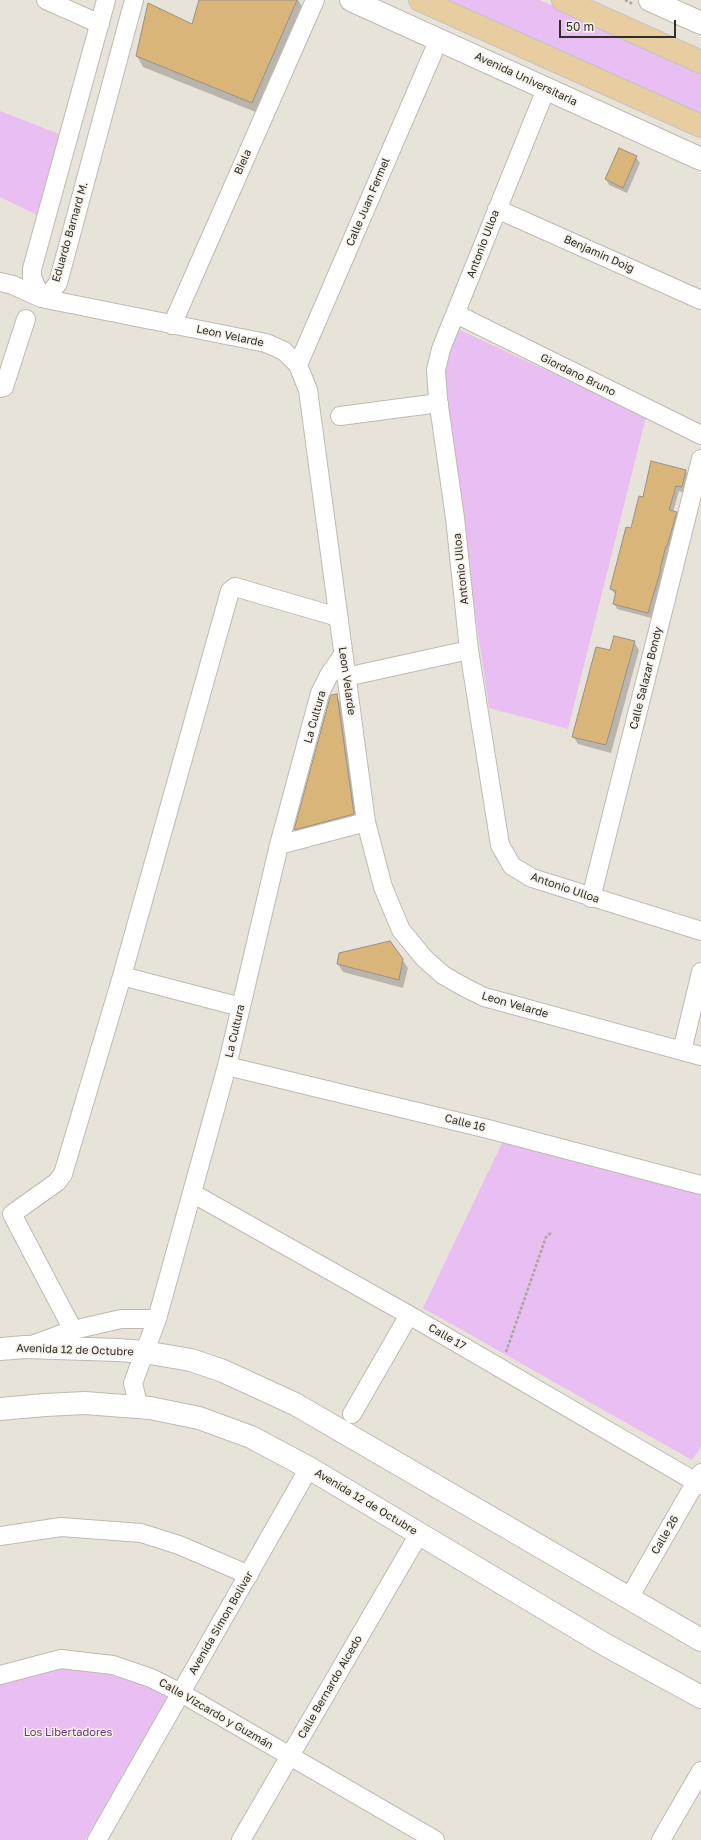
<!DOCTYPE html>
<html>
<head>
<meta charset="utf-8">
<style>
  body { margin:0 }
  #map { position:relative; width:701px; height:1840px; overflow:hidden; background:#e8e3d9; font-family:"Golos Text",sans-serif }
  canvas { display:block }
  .scale { position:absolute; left:559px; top:20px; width:117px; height:18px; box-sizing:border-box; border:2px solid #302e2a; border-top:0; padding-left:5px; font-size:12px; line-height:14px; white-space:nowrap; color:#302e2a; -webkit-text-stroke:3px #f5f0e7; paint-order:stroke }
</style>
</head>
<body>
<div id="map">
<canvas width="701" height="1840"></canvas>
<div class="scale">50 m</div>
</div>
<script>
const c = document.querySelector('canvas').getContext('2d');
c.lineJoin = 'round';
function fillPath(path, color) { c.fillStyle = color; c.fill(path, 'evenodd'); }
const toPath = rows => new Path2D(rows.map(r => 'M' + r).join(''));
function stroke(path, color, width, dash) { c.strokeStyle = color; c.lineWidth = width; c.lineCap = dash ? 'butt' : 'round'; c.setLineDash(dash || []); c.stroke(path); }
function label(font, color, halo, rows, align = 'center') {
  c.font = font + ' "Golos Text",sans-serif'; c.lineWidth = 3; c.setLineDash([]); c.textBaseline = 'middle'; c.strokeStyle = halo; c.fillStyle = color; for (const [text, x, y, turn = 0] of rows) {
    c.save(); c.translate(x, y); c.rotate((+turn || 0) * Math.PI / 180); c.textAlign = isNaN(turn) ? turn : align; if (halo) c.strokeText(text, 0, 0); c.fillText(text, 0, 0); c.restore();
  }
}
const green = toPath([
  [447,0,540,0,701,74,701,118],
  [0,111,59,134,37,215,0,197],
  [458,329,646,417,568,729,489,708,444,400,443,372,447,350],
  [506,1135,701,1186,701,1447,692,1460,423,1308],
  [71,1663,172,1691,85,1840,0,1840,0,1678]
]);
const shadow = toPath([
  [200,0,298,0,304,10,258,113,143,67,137,56,193,25],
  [636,157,640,163,627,193,609,185,606,179],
  [652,462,686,471,689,477,685,493,679,491,673,512,676,513,679,518,670,551,669,551,663,574,664,575,651,618,617,609,614,603,616,595,611,589,643,498],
  [634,642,639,650,611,753,578,744,573,736,611,652],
  [336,695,343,707,360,826,301,841,295,830,331,697],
  [402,959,408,968,403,988,343,972,338,964]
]);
const building = toPath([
  [199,0,297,0,252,103,136,56,148,3,192,24,199,0],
  [619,148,637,156,623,188,605,179,619,148],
  [651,461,686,470,682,487,676,486,669,510,677,512,667,546,666,546,660,569,661,569,648,613,613,604,616,591,610,589,626,527,631,528,639,496,643,497,651,461],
  [614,636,635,641,606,745,572,737,596,647,610,650,614,636],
  [337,694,354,814,294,830,330,697,331,695,337,694],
  [390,941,403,959,399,980,337,964,339,953,390,941]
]);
const path = toPath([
  [625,0,633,4],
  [506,1352,546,1237,552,1232]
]);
const minor = toPath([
  [46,0,100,24],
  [546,89,441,349,436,370,438,399,455,518,469,650,500,845,512,866,532,878,701,931],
  [497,209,701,300],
  [0,282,13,285,41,298,266,343,284,351,298,365,308,390,366,822,383,887,401,930,424,958,443,975,464,987,484,997,701,1056],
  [41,298,51,292,58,283,134,0],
  [41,298,32,277,32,269,106,0],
  [456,314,701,435],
  [172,325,315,0],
  [298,365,439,39],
  [0,388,4,387,26,319],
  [340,416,439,403],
  [346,677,469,650],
  [279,845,366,822],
  [591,898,701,459],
  [122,976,241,1007],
  [682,1051,701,972],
  [227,1066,488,1129,701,1185],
  [192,1193,409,1315,701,1485],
  [157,1319,121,1319,73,1330,12,1214,57,1182,63,1174,122,976,230,591,235,587,338,617],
  [32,1345,73,1330],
  [140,1408,137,1400,133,1383,157,1319,227,1066,279,845,320,693,329,675,343,655],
  [352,1414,409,1315],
  [0,1536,61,1527,141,1533,179,1545,249,1575],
  [629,1598,701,1473],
  [0,1675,61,1659,113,1665,151,1678,181,1693,435,1840],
  [97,1840,309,1468],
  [241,1840,419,1534],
  [661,1840,701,1771]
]);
const secondary = toPath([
  [351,0,701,159],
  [650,0,701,23],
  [0,1349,25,1347,118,1350,144,1352,191,1360,223,1371,295,1404,701,1640],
  [0,1409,45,1405,85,1403,150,1408,199,1418,251,1437,309,1468,604,1644,701,1697]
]);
const primary = toPath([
  [420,0,701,126],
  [563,0,701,62]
]);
const streetNames = [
  ["Avenida Universitaria",526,79,25],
  ["Biela",243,162,-66],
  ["Calle Juan Fermel",368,202,-67],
  ["Eduardo Barnard M.",70,232,-74],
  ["Antonio Ulloa",483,244,-69],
  ["Benjamin Doig",599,254,24],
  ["Leon Velarde",230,336,12],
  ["Giordano Bruno",578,375,26],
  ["Antonio Ulloa",461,569,-96],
  ["Calle Salazar Bondy",646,678,-76],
  ["Leon Velarde",347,681,82],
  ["La Cultura",315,717,-74],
  ["Antonio Ulloa",565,888,19],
  ["Leon Velarde",515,1005,16],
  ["La Cultura",235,1031,-77],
  ["Calle 16",465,1123,14],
  ["Calle 17",447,1337,30],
  ["Avenida 12 de Octubre",75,1350,2],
  ["Avenida 12 de Octubre",366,1502,31],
  ["Calle 26",665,1535,-60],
  ["Avenida Simon Bolivar",221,1623,-60],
  ["Calle Bernardo Alcedo",330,1687,-60],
  ["Calle Vizcardo y Guzmán",216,1714,30]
];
const parkNames = [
  ["Los Libertadores",68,1733]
];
fillPath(green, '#e8bef3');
fillPath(shadow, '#0003');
fillPath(building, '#dab579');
stroke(building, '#969088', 1);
stroke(minor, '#bfbab1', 20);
stroke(secondary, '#bfbab1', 24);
stroke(primary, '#c5c4c3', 24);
stroke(path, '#aaa69e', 2.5, [3, 2]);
stroke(minor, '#fff', 18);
stroke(secondary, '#fff', 22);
stroke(primary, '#e8cda1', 22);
label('11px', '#302e2a', '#f5f0e7', streetNames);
label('11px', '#6c3879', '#f5f0e7', parkNames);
</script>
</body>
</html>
